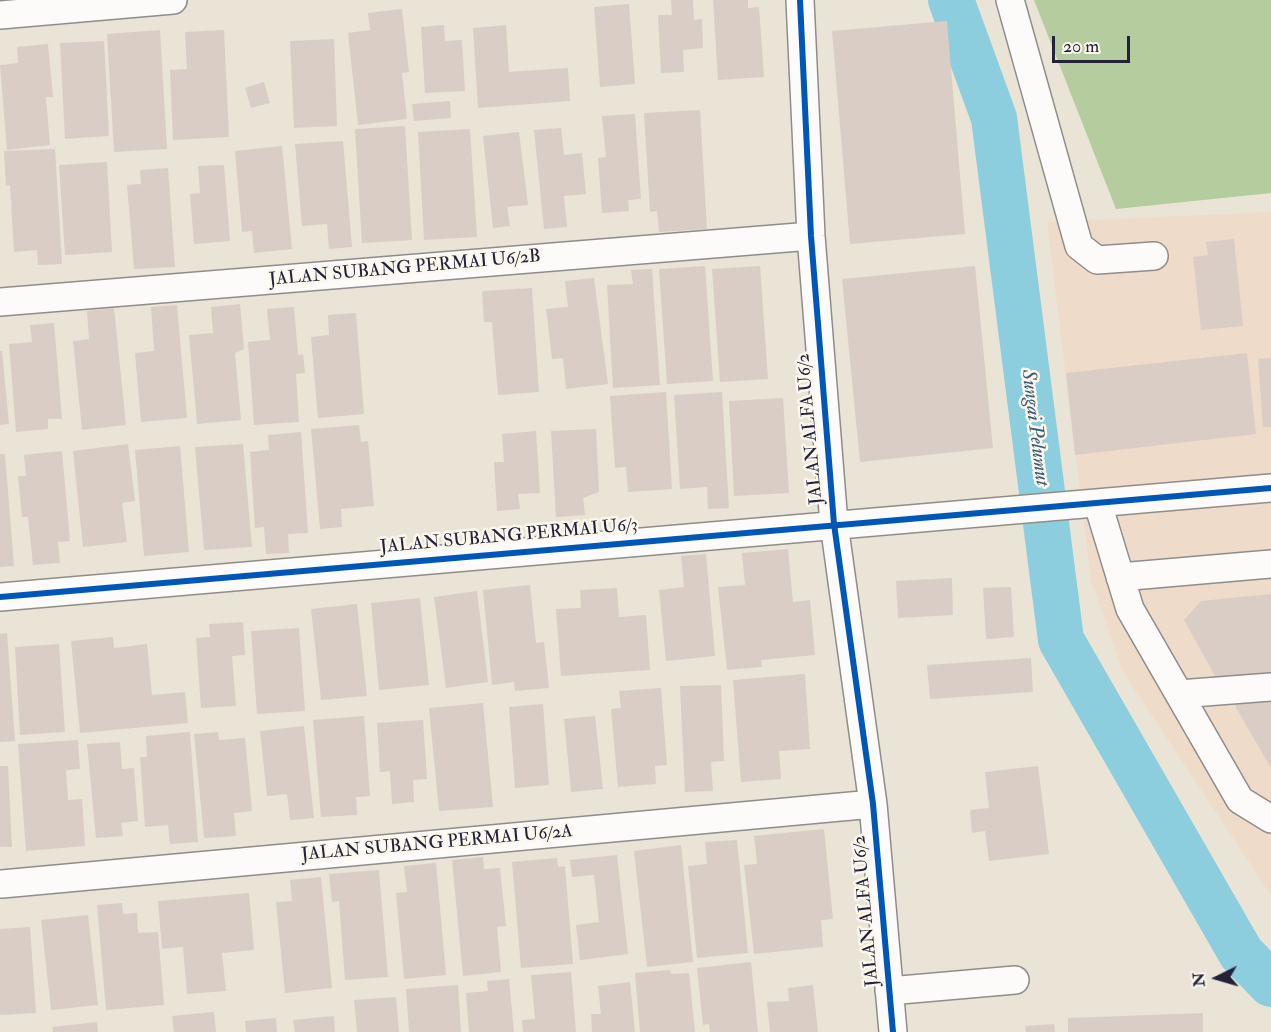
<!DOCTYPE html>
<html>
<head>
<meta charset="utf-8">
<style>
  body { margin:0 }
  #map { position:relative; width:1271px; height:1032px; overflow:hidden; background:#e9e4d6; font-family:"IM FELL Double Pica",serif }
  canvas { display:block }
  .north { position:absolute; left:1187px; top:948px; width:60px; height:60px; -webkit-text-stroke:4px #fbf7ec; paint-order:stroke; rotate:265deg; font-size:16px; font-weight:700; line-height:24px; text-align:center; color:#22223b }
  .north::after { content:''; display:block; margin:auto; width:21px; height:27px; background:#22223b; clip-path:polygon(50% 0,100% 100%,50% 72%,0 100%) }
  .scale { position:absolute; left:1052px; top:36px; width:78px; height:27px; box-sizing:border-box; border:3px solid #22223b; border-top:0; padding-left:8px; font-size:18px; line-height:21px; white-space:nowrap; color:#22223b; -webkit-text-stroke:4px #fbf7ec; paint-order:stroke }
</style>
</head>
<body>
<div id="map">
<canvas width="1271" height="1032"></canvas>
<div class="north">N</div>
<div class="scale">20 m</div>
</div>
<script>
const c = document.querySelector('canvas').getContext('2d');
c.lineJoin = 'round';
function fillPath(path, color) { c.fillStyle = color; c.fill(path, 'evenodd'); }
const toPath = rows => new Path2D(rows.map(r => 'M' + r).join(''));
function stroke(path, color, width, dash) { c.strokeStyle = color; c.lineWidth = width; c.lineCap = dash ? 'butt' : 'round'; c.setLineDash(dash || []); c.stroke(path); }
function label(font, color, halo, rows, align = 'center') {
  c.font = font + ' "IM FELL Double Pica",serif'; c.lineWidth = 5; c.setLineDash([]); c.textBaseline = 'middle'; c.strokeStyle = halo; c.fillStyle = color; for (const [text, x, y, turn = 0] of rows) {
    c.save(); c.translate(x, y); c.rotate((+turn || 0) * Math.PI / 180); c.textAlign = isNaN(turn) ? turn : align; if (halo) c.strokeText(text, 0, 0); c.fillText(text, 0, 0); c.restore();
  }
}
const built = toPath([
  [1271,212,1271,895,1123,672,1091,580,1047,222]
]);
const forest = toPath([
  [1034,0,1271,0,1271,193,1116,209]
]);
const river = toPath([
  [951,0,994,118,1061,640,1241,953,1271,984]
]);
const building = toPath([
  [671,0,693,0,694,20,702,19,703,48,683,50,684,72,661,73,658,15,672,15],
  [713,0,748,0,748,8,759,7,764,77,718,80],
  [629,4,635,84,600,87,594,7],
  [402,9,409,72,402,73,407,119,358,125,348,33,370,30,368,13],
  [947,21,965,234,850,244,832,31],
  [444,25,445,41,462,40,465,91,425,93,421,27],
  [506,25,509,72,568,68,570,101,478,108,473,28],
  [160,30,167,149,114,152,107,34],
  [224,30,229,137,173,140,170,70,187,69,185,32],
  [334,39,337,126,294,128,290,41],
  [104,41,109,136,65,139,60,43],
  [48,44,53,97,46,97,50,145,7,150,0,65,18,63,17,47],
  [264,82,270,103,251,108,245,88],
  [450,101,451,118,414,121,412,104],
  [700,110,707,229,659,232,657,211,650,212,644,113],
  [635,114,641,199,628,200,629,211,602,213,598,158,606,157,602,116],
  [405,126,412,240,362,243,355,129],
  [561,128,564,155,582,153,586,194,564,196,567,227,544,229,534,130],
  [470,129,477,237,424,240,418,132],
  [519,132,528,205,507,207,510,226,493,228,483,136],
  [343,141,352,247,329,249,327,224,302,226,295,144],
  [282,146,292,249,254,253,252,231,242,232,235,151],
  [55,149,62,264,38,265,37,250,14,252,10,185,6,186,4,151],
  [107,162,112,252,65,255,59,165],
  [224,165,230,241,194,244,190,194,200,193,198,166],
  [168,168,175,267,134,269,127,185,141,184,140,170],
  [1234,239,1243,326,1201,330,1193,257,1208,255,1206,242],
  [705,266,713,381,667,384,659,269],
  [760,266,768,379,720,382,712,269],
  [975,266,993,448,860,462,842,279],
  [652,269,660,385,613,388,607,285,633,284,631,270],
  [594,278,608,384,566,389,563,358,552,359,546,309,568,307,565,281],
  [532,288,539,392,498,395,492,322,484,322,482,291],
  [240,304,244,349,235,353,241,420,197,424,189,335,213,333,211,307],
  [177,305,187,418,141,422,135,353,154,351,151,307],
  [294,307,298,355,303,354,305,373,296,374,299,422,254,425,248,342,270,340,267,309],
  [114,308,126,425,82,430,73,341,89,339,87,311],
  [356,313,364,414,318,418,311,337,329,335,328,315],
  [54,323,62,419,48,419,48,429,16,432,9,344,32,342,30,325],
  [0,351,2,351,9,424,0,425],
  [1247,353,1256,434,1075,455,1066,373],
  [1271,358,1271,427,1263,427,1258,359],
  [666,392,672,489,628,492,626,467,615,468,610,396],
  [722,392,729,508,708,509,707,487,680,489,674,395],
  [783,398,789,493,734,496,729,401],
  [359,425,361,442,368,441,374,506,341,509,342,527,320,529,311,429],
  [596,429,599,492,583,498,585,515,556,517,551,431],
  [536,431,540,493,518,494,520,509,497,511,494,462,504,462,502,434],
  [301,432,308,533,288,534,289,553,266,554,264,527,255,528,250,452,269,450,268,435],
  [128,444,135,501,122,503,127,542,83,547,73,451],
  [243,444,252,547,204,550,195,447],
  [180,446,189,552,144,556,135,450],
  [62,451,70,541,58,542,60,563,33,565,28,517,22,517,18,476,26,476,24,455],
  [0,454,5,454,14,566,0,567],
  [788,549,793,602,810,600,815,655,761,660,762,667,727,670,718,587,745,585,742,553],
  [706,554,715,656,666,661,659,590,684,587,681,556],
  [952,578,953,615,898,618,896,581],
  [530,585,536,643,544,642,549,688,515,691,514,682,492,685,483,590],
  [1011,587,1014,637,986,639,983,588],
  [617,588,619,617,646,615,650,670,561,676,556,609,581,608,580,590],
  [477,591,488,682,446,688,434,597],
  [1271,594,1271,679,1219,683,1184,620,1201,601],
  [420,598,429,685,379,690,371,603],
  [357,604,367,696,321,700,311,609],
  [243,622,245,655,232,656,236,706,201,708,196,638,210,637,209,624],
  [299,628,305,711,257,714,251,631],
  [7,633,15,741,0,742,0,634],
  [113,637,114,648,147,644,152,695,185,692,188,723,80,733,71,641],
  [59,644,65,732,20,735,15,647],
  [1031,658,1033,692,930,699,927,665],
  [805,674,810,749,779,751,781,779,741,782,733,680],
  [721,685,724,761,711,762,713,791,685,792,680,686],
  [661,688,667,765,655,766,656,784,618,787,611,709,621,708,619,691],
  [1271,701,1271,768,1234,704],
  [483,703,493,807,439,811,429,708],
  [543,704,549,785,515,788,509,707],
  [364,716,370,796,356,797,357,815,321,817,313,720],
  [595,716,603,789,571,792,564,719],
  [423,720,427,779,413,780,414,802,392,804,390,771,380,772,377,723],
  [304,726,314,818,290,820,287,794,267,796,260,731],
  [190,732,198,842,170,844,168,825,145,827,140,757,147,757,146,736],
  [218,732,219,740,245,738,252,811,234,813,236,836,204,838,194,734],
  [78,740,80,769,66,770,68,800,82,799,85,846,26,851,18,744],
  [120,742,122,769,134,768,138,821,121,823,123,836,96,838,87,744],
  [0,766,8,766,12,847,0,847],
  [1038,766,1049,854,989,861,985,831,972,833,970,810,989,808,985,772],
  [824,829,833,919,821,920,823,947,754,954,744,865,757,864,754,836],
  [737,840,748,953,697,958,688,866,707,864,705,842],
  [681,845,693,962,647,967,634,851],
  [617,855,628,954,580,960,576,925,599,922,594,875,572,877,570,860],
  [483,857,484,869,500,868,506,926,497,927,501,972,463,976,452,860],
  [557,858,558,867,565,866,573,964,521,968,512,862],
  [436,863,446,975,404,979,396,893,407,892,404,866],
  [379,870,388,977,345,980,339,901,332,902,329,874],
  [321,877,332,988,285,993,276,902,292,901,290,880],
  [249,893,254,950,222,953,226,991,187,994,183,947,162,949,158,901],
  [122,903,123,914,137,913,138,933,158,932,164,1005,106,1010,97,905],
  [88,915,98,1005,51,1010,41,920],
  [30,927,36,1013,0,1015,0,929],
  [751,962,758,1032,710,1032,709,1024,703,1025,697,968],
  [670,970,671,974,689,973,695,1032,640,1032,635,973],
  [571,972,576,1032,523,1032,522,1020,535,1019,531,975],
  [509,979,514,1032,469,1032,466,993,488,991,487,981],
  [630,982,635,1032,592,1032,591,1014,601,1014,598,986],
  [458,985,461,1032,409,1032,406,989],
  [813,985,818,1032,770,1032,767,1002,789,1001,788,988],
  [396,997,399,1032,357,1032,354,1000],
  [214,1012,216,1032,174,1032,172,1016],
  [1203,1013,1203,1032,1068,1032,1068,1018],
  [334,1016,335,1032,295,1032,293,1020],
  [276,1018,277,1032,246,1032,245,1021],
  [97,1022,98,1032,53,1032,52,1027],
  [1054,1024,1055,1032,1026,1032,1025,1026]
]);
const minor = toPath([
  [800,0,811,236,834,524,873,804,893,1032],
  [1010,0,1079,246,1097,260,1154,256],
  [0,15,173,0],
  [0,302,811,236],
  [1098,504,1130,609,1240,800,1271,819],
  [1120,577,1271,564],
  [0,597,1271,488],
  [1179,694,1271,687],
  [2,884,873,804],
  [889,991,1015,980]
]);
const cycleway = toPath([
  [800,0,811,236,834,524,873,804,893,1032],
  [0,597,1271,488]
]);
const streetNames = [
  ["JALAN SUBANG PERMAI U6/2B",405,269,-5],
  ["JALAN ALFA U6/2",811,429,-95],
  ["JALAN SUBANG PERMAI U6/3",509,537,-5],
  ["JALAN SUBANG PERMAI U6/2A",437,844,-5],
  ["JALAN ALFA U6/2",867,911,-95]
];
const waterNames = [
  ["Sungai Pelumut",1034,428,83]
];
fillPath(built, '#efdbca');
fillPath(forest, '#b5cc9e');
stroke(river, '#8ccede', 46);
fillPath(building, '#dacdc6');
stroke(minor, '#8f8d8a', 30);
stroke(minor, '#fcfbf9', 27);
stroke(cycleway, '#0057b8', 6);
label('18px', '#22223b', '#fbf7ec', streetNames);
label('italic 20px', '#395b75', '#fbf7ec', waterNames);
</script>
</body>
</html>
